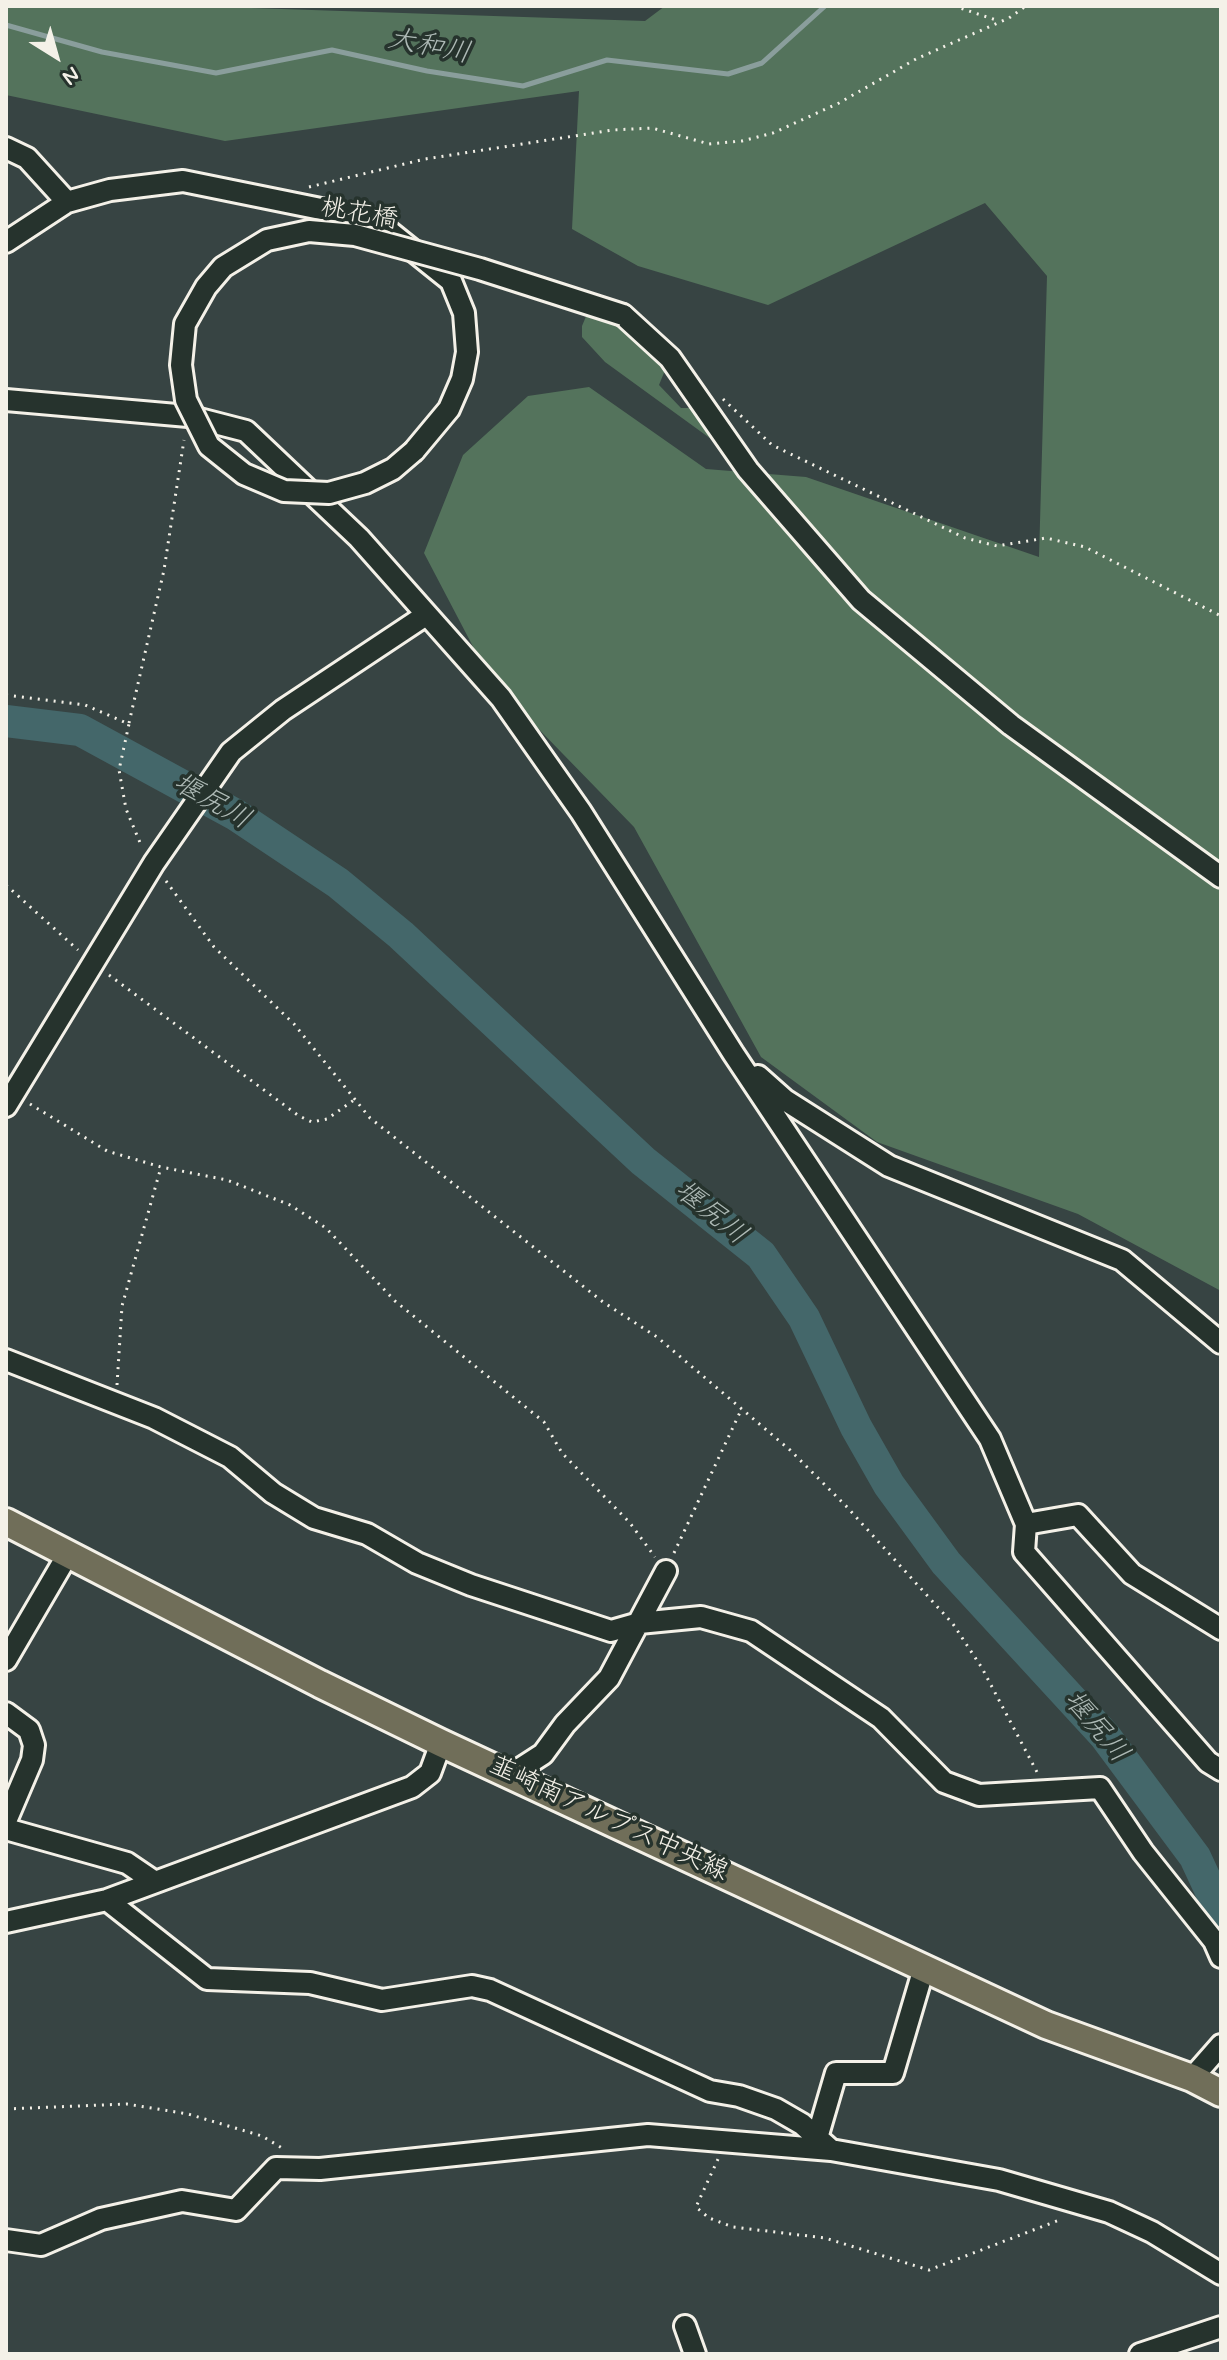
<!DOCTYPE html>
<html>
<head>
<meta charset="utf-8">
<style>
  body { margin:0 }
  #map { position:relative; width:1227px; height:2360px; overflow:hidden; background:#374443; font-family:Mynerve,sans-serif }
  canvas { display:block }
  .frame { position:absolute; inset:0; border:8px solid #f4f1e8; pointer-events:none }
  .north { position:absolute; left:16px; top:16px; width:80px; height:80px; -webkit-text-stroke:6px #26332d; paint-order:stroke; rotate:143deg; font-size:22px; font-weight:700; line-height:32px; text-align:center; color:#f4f1e8 }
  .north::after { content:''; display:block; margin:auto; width:28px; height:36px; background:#f4f1e8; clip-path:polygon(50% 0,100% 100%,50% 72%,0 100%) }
</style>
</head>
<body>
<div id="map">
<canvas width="1227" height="2360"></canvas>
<div class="frame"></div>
<div class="north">N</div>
</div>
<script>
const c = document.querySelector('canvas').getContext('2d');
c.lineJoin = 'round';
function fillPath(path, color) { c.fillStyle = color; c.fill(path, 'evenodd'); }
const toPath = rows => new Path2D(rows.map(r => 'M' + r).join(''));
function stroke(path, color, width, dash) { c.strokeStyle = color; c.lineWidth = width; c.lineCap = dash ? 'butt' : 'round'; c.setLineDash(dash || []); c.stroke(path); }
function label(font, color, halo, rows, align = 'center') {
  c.font = font + ' Mynerve,"Klee One",sans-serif'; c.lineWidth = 7; c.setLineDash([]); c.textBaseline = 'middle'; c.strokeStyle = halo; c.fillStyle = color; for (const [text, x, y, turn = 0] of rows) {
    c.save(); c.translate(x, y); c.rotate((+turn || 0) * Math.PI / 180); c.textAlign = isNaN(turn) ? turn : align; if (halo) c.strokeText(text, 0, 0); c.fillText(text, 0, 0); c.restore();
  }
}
const green = toPath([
  [6,6,191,6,645,21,665,6,1221,6,1221,1291,1078,1214,877,1142,761,1057,634,827,490,679,424,553,463,455,528,396,589,387,706,469,806,477,1039,557,1047,276,985,203,768,305,638,266,572,229,579,91,225,141,6,95],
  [587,314,623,315,670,358,659,385,681,408,693,408,711,439,605,362,582,337,582,326]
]);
const stream = toPath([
  [6,25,102,52,216,73,332,50,427,71,523,86,607,60,728,74,762,63,825,6]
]);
const river = toPath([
  [6,721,80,730,236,815,338,883,401,935,643,1161,761,1255,804,1318,856,1427,889,1485,946,1563,1105,1736,1195,1857,1221,1913]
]);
const path = toPath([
  [954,6,999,21],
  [309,187,425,159,613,130,652,128,709,144,742,141,773,133,839,103,916,59,1009,18,1026,6],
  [723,399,772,445,965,538,997,546,1046,538,1085,547,1221,616],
  [6,695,85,705,129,724,119,770,126,809,141,845],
  [129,723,164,570,184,440],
  [166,881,214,947,294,1024,370,1118,603,1302,657,1337,790,1450,846,1506,953,1624,982,1668,1038,1774],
  [6,885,78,950],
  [109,975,299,1116,312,1122,327,1119,354,1100],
  [30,1104,107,1151,161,1167,227,1180,290,1205,326,1228,395,1301,544,1422,562,1453,630,1523,655,1557],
  [117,1385,122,1306,161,1167],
  [674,1553,742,1408],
  [6,2109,127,2104,188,2114,262,2136,282,2148],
  [718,2159,696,2207,709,2218,733,2227,825,2238,929,2270,1062,2219]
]);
const minor = toPath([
  [6,148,27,158,67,202],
  [6,242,67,202,110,190,183,181,375,220,451,281,464,313,467,352,462,379,449,409,414,451],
  [623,315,670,358,748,470,861,600,1011,725,1221,877],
  [6,400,188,416,246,431,359,538,501,698,581,812,733,1053,990,1439,1026,1524,1024,1552,1208,1762,1221,1770],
  [758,1076,785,1100,889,1166,1122,1260,1221,1343],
  [6,1106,154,863,231,752,283,710,426,615],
  [6,1360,154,1418,230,1457,273,1493,314,1518,367,1534,417,1563,471,1585,611,1631,639,1623,701,1617,751,1631,881,1718,944,1782,979,1795,1100,1788,1143,1852,1214,1941,1221,1957],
  [1026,1524,1078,1515,1132,1574,1221,1629],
  [6,1660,68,1554],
  [6,1713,29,1730,34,1745,32,1760,6,1821],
  [512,1774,543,1754,565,1724,609,1678,666,1571],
  [6,1829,127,1863,155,1882],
  [107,1900,207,1979,310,1983,382,2000,472,1986,490,1990,710,2091,739,2096,776,2109,802,2124,831,2150],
  [6,1922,107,1900,412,1787,430,1773,441,1743],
  [1192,2078,1221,2045],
  [817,2138,836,2073,893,2073,924,1968],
  [6,2240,41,2245,101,2219,182,2201,236,2210,276,2168,320,2169,648,2135,831,2150,999,2180,1109,2212,1152,2232,1221,2274],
  [685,2326,695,2354],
  [1140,2354,1221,2327]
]);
const major = toPath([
  [6,1522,320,1684,441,1743,1046,2025,1192,2078,1221,2093]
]);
const minorBridge = toPath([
  [414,451,393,469,365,483,329,493,284,491,244,474,209,446,186,400,181,365,185,324,206,287,223,267,267,240,309,231,355,235,480,269,623,315]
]);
const streetNames = [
  ["桃花橋",359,215,10],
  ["韮崎南アルプス中央線",608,1820,25]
];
const waterNames = [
  ["大和川",429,48,11],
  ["堰尻川",211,803,30],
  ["堰尻川",710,1214,39],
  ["堰尻川",1095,1728,50]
];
fillPath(green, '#54735c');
stroke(stream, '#8a9e9c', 5);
stroke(river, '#44676a', 32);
stroke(minor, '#f4f1e8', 26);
stroke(major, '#f4f1e8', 32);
stroke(path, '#f4f1e8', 3, [2, 6]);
stroke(minor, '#26332d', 20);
stroke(major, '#706e59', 26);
stroke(minorBridge, '#f4f1e8', 26, []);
stroke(minorBridge, '#26332d', 20);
label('26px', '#f4f1e8', '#26332d', streetNames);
label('italic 28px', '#aebab6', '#26332d', waterNames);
</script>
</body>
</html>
